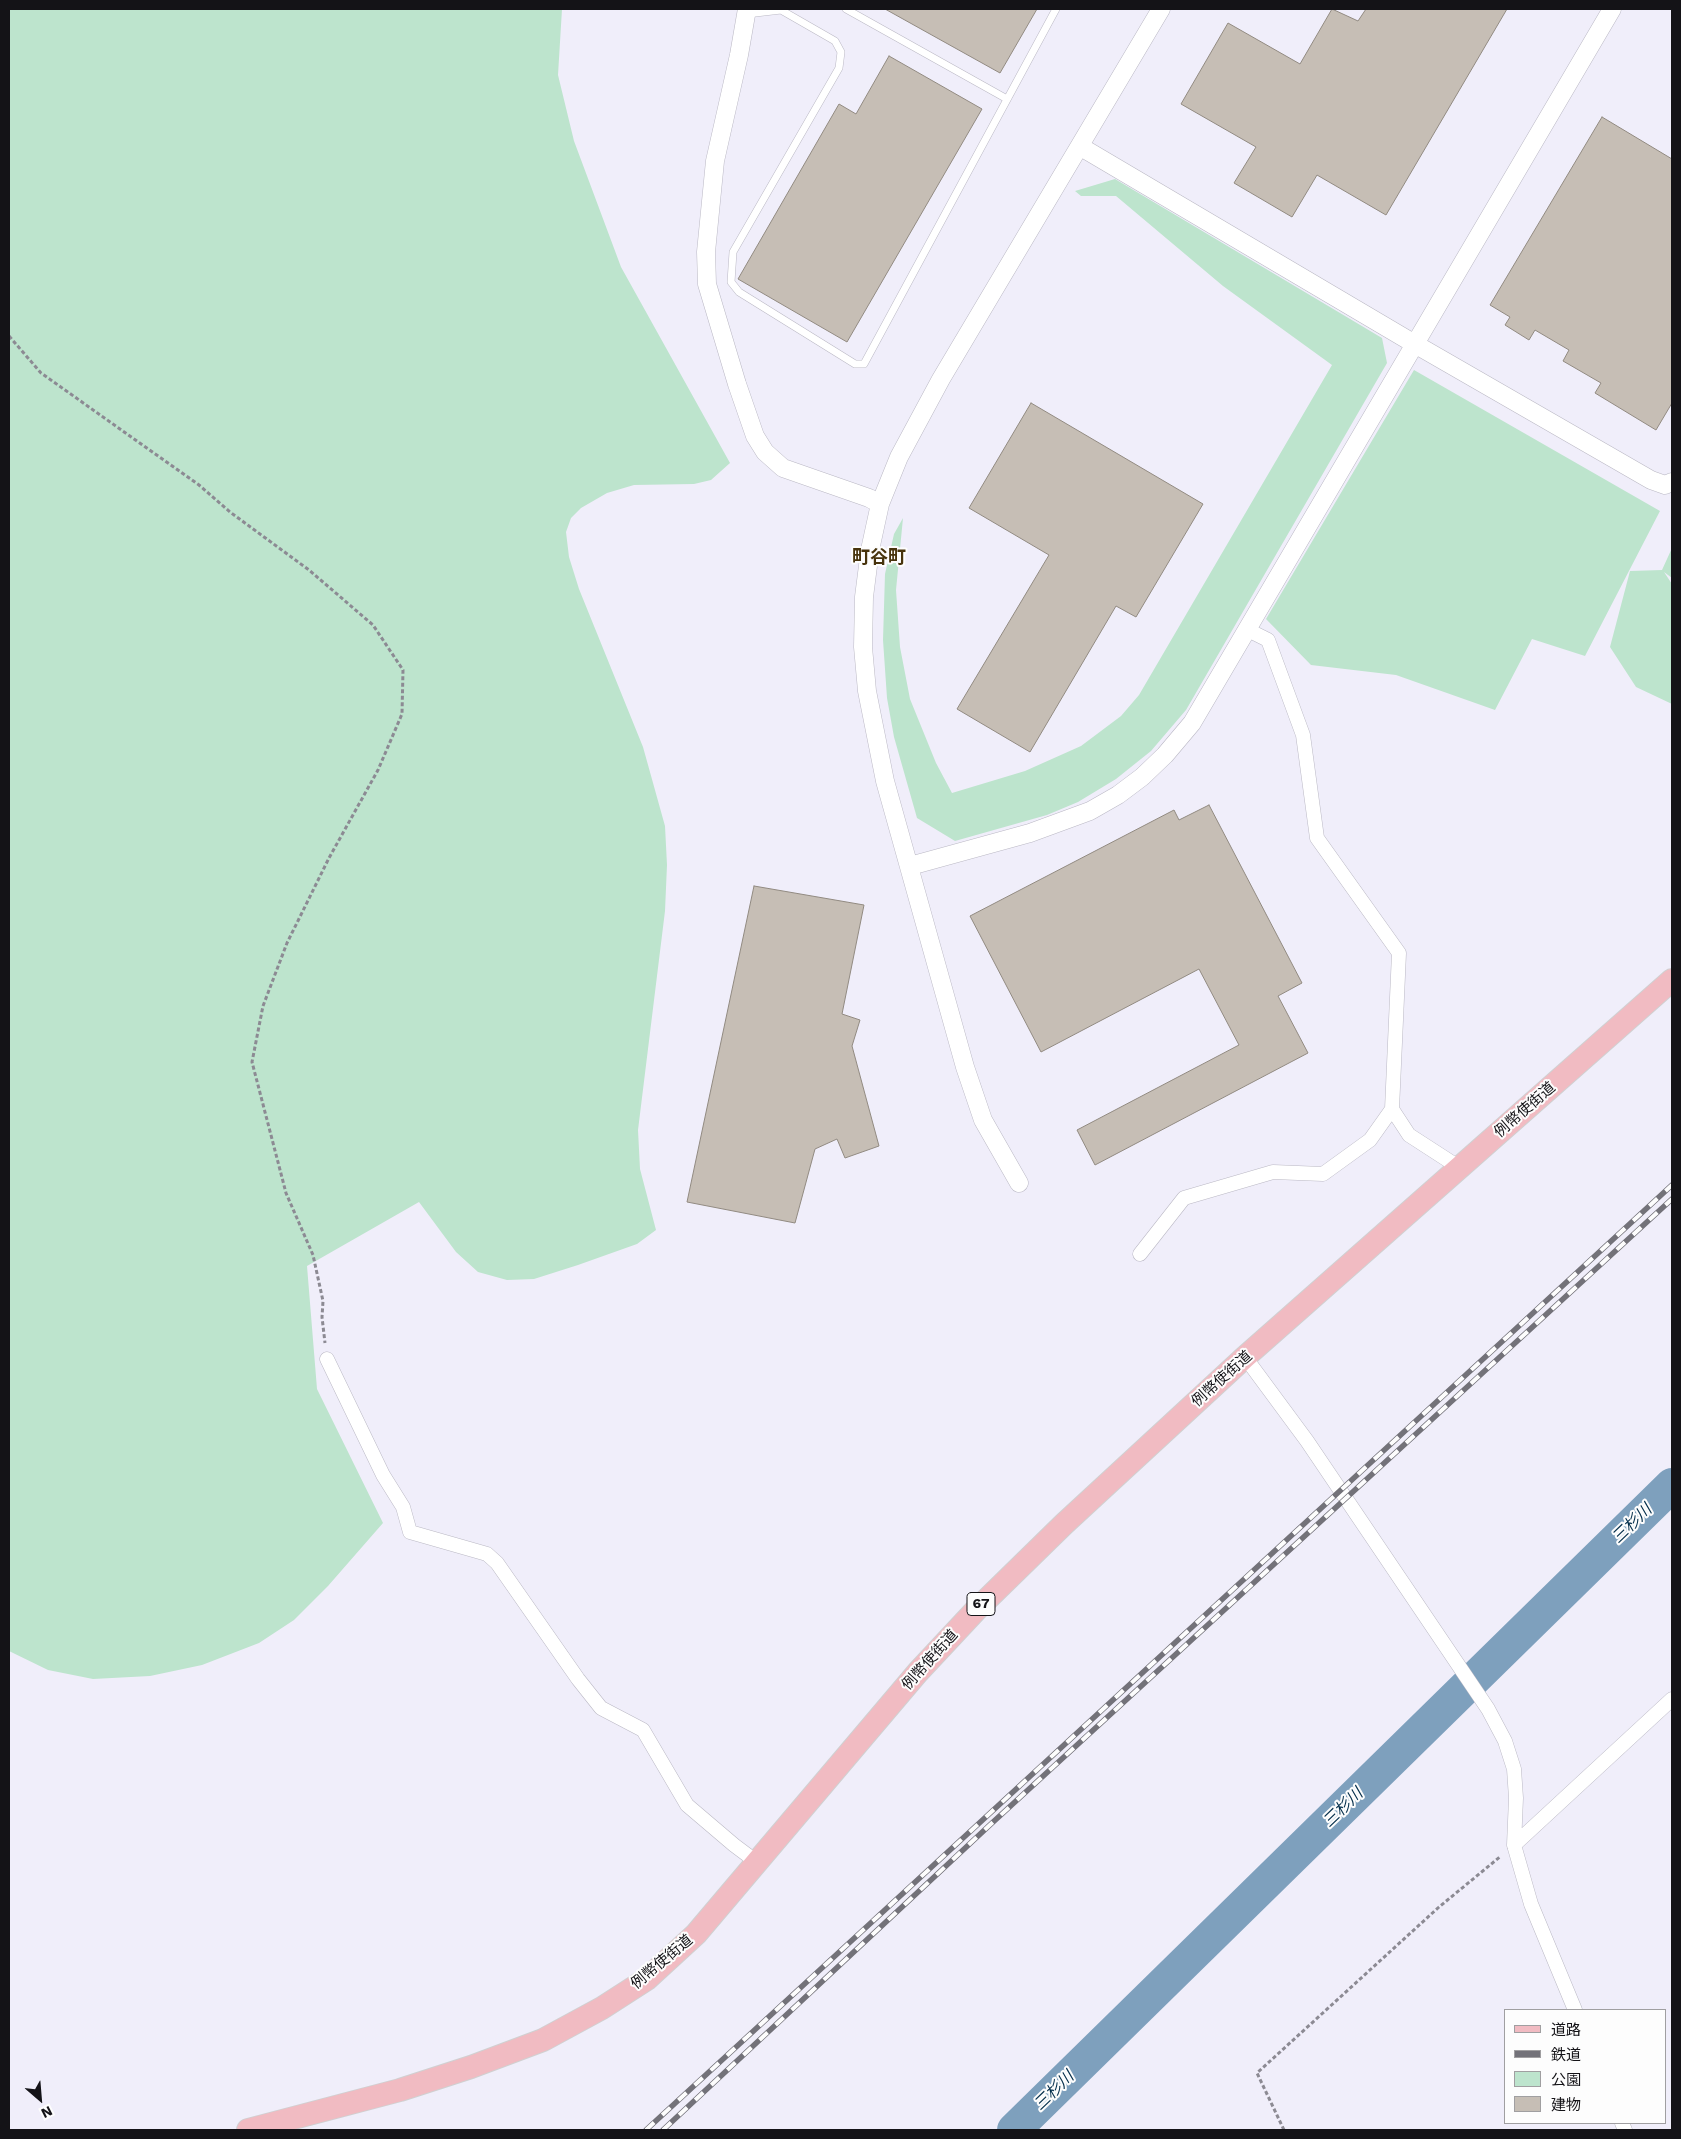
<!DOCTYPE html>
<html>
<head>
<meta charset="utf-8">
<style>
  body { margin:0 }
  #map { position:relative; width:1681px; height:2139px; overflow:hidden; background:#f0eefa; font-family:"Work Sans","Noto Sans JP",sans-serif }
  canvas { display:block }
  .frame { position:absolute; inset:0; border:10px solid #141317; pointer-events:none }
  .legend { position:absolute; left:1504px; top:2009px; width:162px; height:115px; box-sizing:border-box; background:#fdfdfd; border:1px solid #a09fa1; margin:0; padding:6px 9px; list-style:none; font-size:15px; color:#141317 }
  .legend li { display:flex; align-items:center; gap:10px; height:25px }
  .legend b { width:25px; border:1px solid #a09fa1 }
  .north { position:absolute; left:15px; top:2074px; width:50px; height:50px; -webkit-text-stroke:4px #fdfdfd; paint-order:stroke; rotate:153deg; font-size:14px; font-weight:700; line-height:20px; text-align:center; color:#141317 }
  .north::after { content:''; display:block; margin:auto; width:18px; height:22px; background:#141317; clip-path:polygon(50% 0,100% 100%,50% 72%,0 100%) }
</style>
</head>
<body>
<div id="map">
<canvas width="1681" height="2139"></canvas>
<div class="frame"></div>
<ul class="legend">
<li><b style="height:6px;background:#f1bbc2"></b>道路</li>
<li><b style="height:6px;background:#737279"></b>鉄道</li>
<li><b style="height:14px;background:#bde4cd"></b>公園</li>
<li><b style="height:14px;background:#c6beb5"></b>建物</li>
</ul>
<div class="north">N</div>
</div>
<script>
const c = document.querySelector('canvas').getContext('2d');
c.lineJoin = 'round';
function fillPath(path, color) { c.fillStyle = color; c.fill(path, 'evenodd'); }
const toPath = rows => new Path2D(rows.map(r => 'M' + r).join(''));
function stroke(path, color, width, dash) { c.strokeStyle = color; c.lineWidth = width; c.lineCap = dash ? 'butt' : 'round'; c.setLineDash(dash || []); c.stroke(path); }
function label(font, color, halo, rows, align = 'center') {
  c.font = font + ' "Work Sans","Noto Sans JP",sans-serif'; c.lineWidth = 4; c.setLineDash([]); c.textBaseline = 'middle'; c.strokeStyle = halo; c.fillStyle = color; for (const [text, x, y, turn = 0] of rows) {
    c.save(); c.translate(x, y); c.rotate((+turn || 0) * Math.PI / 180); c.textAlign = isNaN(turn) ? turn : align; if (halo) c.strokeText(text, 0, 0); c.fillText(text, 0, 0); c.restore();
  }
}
const green = toPath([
  [9,9,562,9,558,75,574,141,621,267,730,463,711,480,694,484,634,485,607,493,581,508,571,518,566,532,569,557,579,589,643,747,665,826,667,865,665,911,638,1130,640,1169,656,1230,637,1244,578,1265,534,1279,507,1280,478,1272,456,1252,419,1202,307,1266,317,1389,383,1523,328,1586,294,1620,259,1643,202,1665,150,1676,93,1679,48,1670,9,1651],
  [1115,179,1382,338,1387,363,1186,710,1151,751,1116,779,1078,802,1047,815,955,841,917,818,894,737,887,698,883,640,885,574,894,534,903,518,896,590,900,647,910,699,936,763,952,793,1025,771,1081,746,1121,716,1139,695,1332,365,1223,286,1116,196,1081,196,1075,191],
  [1414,370,1660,511,1585,656,1532,639,1495,710,1396,675,1311,665,1266,619],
  [1672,548,1672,578,1664,572,1672,584,1672,704,1636,687,1610,647,1630,571,1662,570]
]);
const river = toPath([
  [1014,2130,1672,1485]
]);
const building = toPath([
  [885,9,1037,9,1000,73,885,9],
  [1332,9,1358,21,1366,9,1507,9,1386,215,1317,175,1292,217,1234,183,1256,147,1181,104,1228,23,1300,64,1332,9],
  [889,56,982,109,847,342,738,279,839,104,856,114,889,56],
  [1602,117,1672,159,1672,403,1656,430,1595,393,1601,383,1563,361,1569,350,1535,330,1529,340,1505,325,1510,317,1490,305,1602,117],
  [1031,403,1203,504,1136,617,1116,606,1030,752,957,709,1049,555,969,508,1031,403],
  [1209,805,1302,983,1278,996,1308,1053,1095,1165,1077,1130,1239,1045,1199,969,1041,1052,970,916,1174,810,1179,820,1209,805],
  [754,886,864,905,842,1014,860,1020,852,1046,879,1146,845,1158,837,1139,815,1149,795,1223,687,1202,754,886]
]);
const path = toPath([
  [9,336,41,373,199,485,230,512,309,570,373,625,403,670,402,714,378,770,329,858,287,943,263,1006,252,1062,286,1193,313,1255,323,1301,322,1317,325,1343],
  [1284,2130,1257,2073,1439,1907,1501,1856]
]);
const service = toPath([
  [846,9,1007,99],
  [747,14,781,10,835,41,841,52,839,68,733,252,731,282,739,292,855,364,864,364,1056,9]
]);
const minor = toPath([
  [1246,629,1268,640,1303,735,1317,838,1399,953,1392,1109,1409,1135,1460,1168],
  [1140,1254,1184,1198,1273,1172,1323,1174,1370,1140,1392,1109],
  [1245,1357,1307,1441,1488,1709,1505,1741,1514,1769,1516,1798,1514,1845,1531,1904,1575,2010],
  [327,1359,383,1475,403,1507,410,1532,487,1554,497,1563,578,1679,601,1708,643,1730,687,1805,734,1845,758,1863],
  [1514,1845,1672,1699],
  [1622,2123,1625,2130]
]);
const tertiary = toPath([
  [747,9,739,55,715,161,706,252,707,284,737,384,755,436,765,452,783,468,869,498,880,504],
  [1081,147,1413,343,1651,480,1665,485,1672,482],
  [910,866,1030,833,1090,811,1118,795,1142,777,1165,755,1192,723,1612,9],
  [1019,1183,983,1120,965,1067,885,781,867,691,863,647,864,597,870,550,880,504,899,457,941,379,1161,9]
]);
const primary = toPath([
  [248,2130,400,2090,471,2067,543,2040,602,2008,647,1979,696,1934,918,1672,975,1611,1064,1524,1245,1357,1672,980]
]);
const rail = toPath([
  [646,2130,1672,1185],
  [663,2130,992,1823,1672,1199]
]);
const shields = [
  [981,1604,28]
];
const shieldNames = [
  ["67",981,1604]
];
const streetNames = [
  ["例幣使街道",1525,1110,-41],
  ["例幣使街道",1222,1379,-42],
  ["例幣使街道",930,1660,-48],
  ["例幣使街道",662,1962,-40]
];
const waterNames = [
  ["三杉川",1632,1524,-44],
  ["三杉川",1343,1808,-44],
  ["三杉川",1054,2091,-44]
];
const quarterNames = [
  ["町谷町",879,558]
];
fillPath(green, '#bde4cd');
stroke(river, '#7ea0bd', 34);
fillPath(building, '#c6beb5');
stroke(building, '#918a81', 1);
stroke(service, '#bab8c4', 8);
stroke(minor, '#bab8c4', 15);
stroke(tertiary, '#bab8c4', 19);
stroke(primary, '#d0d0d1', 24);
stroke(path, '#8c8a93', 3, [4, 2.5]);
stroke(service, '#fff', 7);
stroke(minor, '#fff', 14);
stroke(tertiary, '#fff', 18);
stroke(primary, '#f1bbc2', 22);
stroke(rail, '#737279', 5.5);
stroke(rail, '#fdfdfd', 4, [11]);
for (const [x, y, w] of shields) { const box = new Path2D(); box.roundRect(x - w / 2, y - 11.5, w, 23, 4); c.fillStyle = '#fdfdfd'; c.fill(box); stroke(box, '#141317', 1); }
label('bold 14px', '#141317', null, shieldNames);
label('15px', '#141317', '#fdfdfd', streetNames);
label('italic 16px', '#002c49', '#fdfdfd', waterNames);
label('bold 18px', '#47330c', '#fdfdfd', quarterNames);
</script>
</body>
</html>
